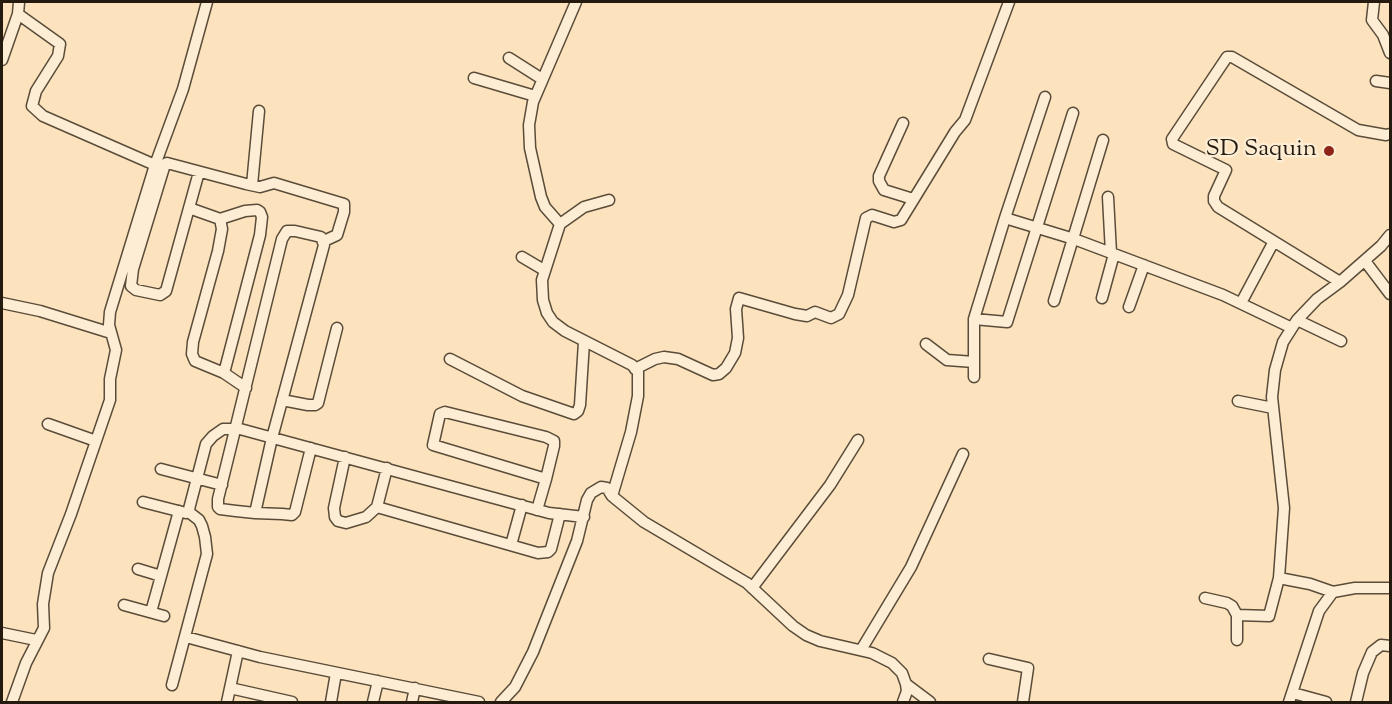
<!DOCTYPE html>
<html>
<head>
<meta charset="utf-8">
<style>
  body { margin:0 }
  #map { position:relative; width:1392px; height:704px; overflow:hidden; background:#fce3bd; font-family:"Sorts Mill Goudy",serif }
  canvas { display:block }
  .frame { position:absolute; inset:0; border:3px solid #241a0e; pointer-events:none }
</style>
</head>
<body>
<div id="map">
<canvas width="1392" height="704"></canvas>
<div class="frame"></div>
</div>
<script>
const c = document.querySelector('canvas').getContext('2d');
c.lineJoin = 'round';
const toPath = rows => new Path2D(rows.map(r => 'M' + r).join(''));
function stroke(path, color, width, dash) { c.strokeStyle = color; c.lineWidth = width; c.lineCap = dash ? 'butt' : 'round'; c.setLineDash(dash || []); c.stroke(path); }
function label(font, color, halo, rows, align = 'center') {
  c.font = font + ' "Sorts Mill Goudy",serif'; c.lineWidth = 4.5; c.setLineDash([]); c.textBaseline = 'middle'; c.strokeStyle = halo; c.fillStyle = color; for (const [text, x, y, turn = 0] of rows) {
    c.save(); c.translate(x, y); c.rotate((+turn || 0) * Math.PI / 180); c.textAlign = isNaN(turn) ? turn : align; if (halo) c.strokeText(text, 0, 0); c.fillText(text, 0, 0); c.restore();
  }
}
const minor = toPath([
  [576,2,533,102,529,125,530,148,541,197,545,207,560,224,542,280,543,300,547,313,553,322,565,331,632,365,638,372,638,396,631,432,612,496,644,522,747,583,793,626,806,635,820,641,872,653,892,663,902,673,906,684,930,702],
  [1374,2,1372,20,1383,35,1390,53],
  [18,14,60,44,58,56,36,91,32,106,43,116,155,165],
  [509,58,542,79],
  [2,60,18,14,19,2],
  [474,78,535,96],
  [1376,81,1390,83],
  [903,123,879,176,879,181,884,190,913,199],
  [199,172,166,291,160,295,136,290,131,286,133,269,165,164,167,163,246,184,260,187,274,183,344,204,344,212,337,235,324,241],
  [252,185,259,111],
  [1108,197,1111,253],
  [189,208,220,219,222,229,218,251,193,342,192,354,195,361,224,373,246,388],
  [1005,218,1074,239,1223,295,1292,328],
  [220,219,245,211,257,210,260,212,262,217,260,235,224,373],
  [560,224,584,207,609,200],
  [522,257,544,270],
  [1365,261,1390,294],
  [1340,282,1218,207,1214,201,1214,196,1226,170,1173,144,1172,139,1227,57,1232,57,1358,130,1386,135,1390,134],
  [1102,298,1114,254],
  [1054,301,1103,140],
  [2,303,40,311,111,333],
  [1241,303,1273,243],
  [1129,307,1144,265],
  [974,319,1007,322,1073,113],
  [1297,320,1341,341],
  [926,344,947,360,974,362],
  [450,359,522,396,574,414,578,411,580,405,584,342],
  [635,369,655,359,664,357,678,359,713,375,719,374,726,368,735,353,738,338,736,309,739,298,795,314,807,316,815,312,831,318,839,314,848,295,866,218,872,215,894,222,901,220,955,132,965,120,1009,2],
  [974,377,974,319,1005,218,1045,97],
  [282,400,308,405,315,405,318,403,337,328],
  [1238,401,1273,408],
  [48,424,96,441],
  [345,457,334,508,335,517,338,521,346,523,366,517,377,507,387,468],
  [161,469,222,485],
  [143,502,186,513],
  [377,507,538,553,548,552,551,549,560,514],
  [537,510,546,479,554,446,554,441,546,437,445,412,440,414,433,445,546,479],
  [255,513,272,438,324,245,321,237,295,231,287,231,282,239,218,499,218,507,220,509,236,511,255,513,282,514,292,515,295,512,311,448],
  [511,545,522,505],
  [138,569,161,576],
  [752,588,830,485,858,440],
  [1333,592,1310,584,1279,578,1284,508,1272,397,1275,370,1283,342,1297,320,1317,299,1340,282,1381,246,1390,235],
  [1205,598,1227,603,1232,606,1237,615],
  [124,605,164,616],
  [151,612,179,511],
  [2,633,36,640],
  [186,637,260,657,479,702],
  [1237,640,1237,615,1269,616,1279,578],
  [861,650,911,567,963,454],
  [989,659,1028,668,1023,702],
  [172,685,207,554,205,537,202,526,199,520,190,513,189,509,206,444,213,436,223,429,240,429,549,513,584,517],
  [230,688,292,702],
  [1293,693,1326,702],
  [12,702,26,663,44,628,43,604,48,573,71,514,110,400,110,379,116,350,109,325,110,312,155,165,183,89,207,2],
  [227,702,238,651],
  [331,702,336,673],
  [373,702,378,681],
  [412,702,415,688],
  [501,702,515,687,533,652,577,541,587,500,591,493,601,487,607,488,612,496],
  [903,702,907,691,906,684],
  [1289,702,1319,611,1333,592,1355,588,1390,588],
  [1356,702,1363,673,1372,652,1381,645,1390,646]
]);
const markers = [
  [1329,151,6,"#8f2418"]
];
const poiNames = [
  ["SD Saquin",1317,151]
];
stroke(minor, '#5a4c3a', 13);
stroke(minor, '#fdedd4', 10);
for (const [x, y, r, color] of markers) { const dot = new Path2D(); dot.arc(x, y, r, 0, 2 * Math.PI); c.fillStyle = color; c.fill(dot); stroke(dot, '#fdedd4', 2); }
label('24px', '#241a0e', '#fdedd4', poiNames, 'right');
</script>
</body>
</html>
